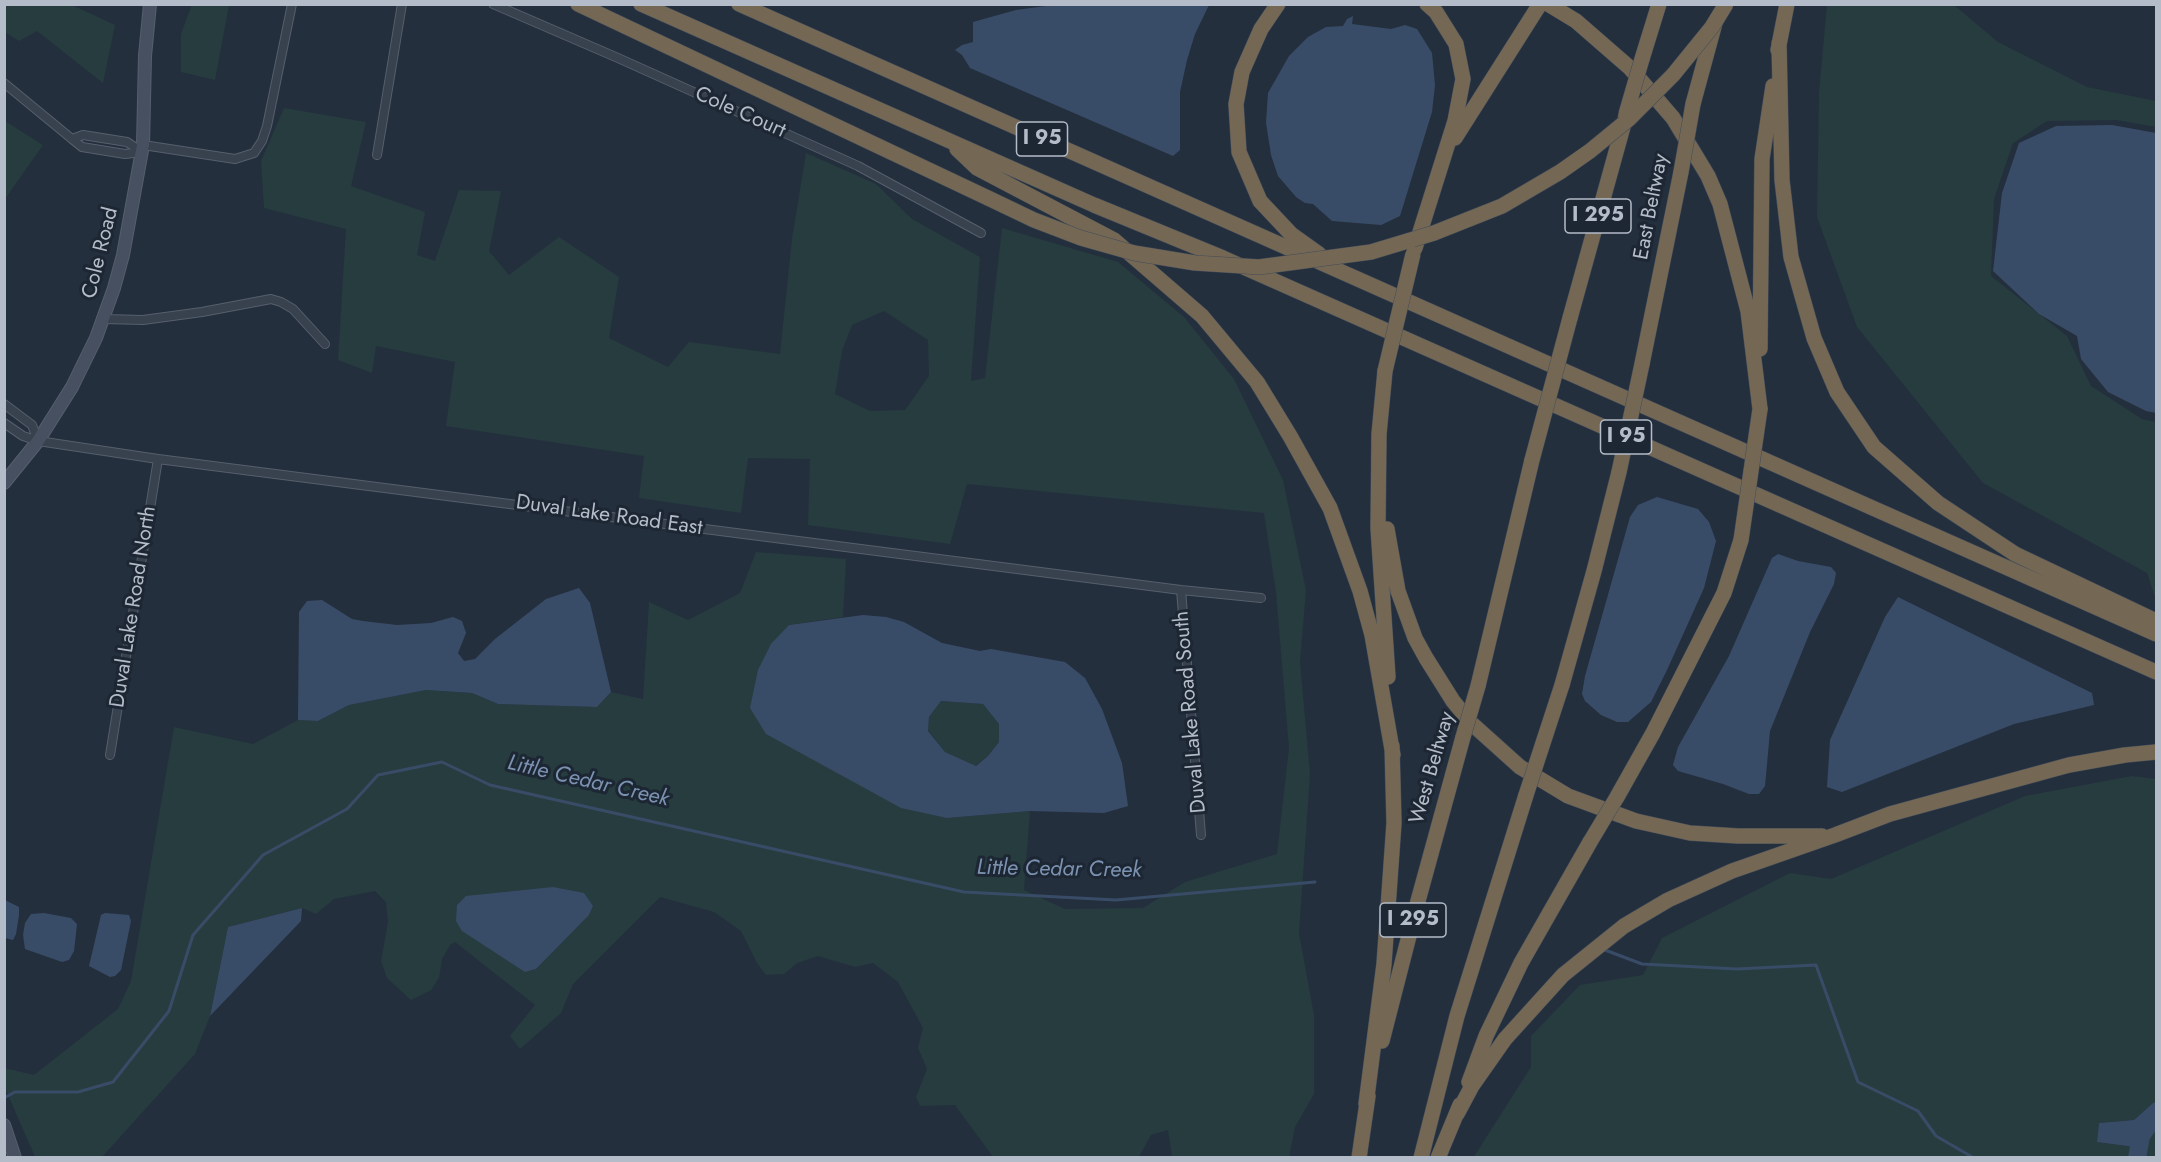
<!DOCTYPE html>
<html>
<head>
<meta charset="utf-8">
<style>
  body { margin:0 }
  #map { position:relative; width:2161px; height:1162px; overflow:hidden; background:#242f3e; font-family:Jost,sans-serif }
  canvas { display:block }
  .frame { position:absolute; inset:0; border:6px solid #b4bcc9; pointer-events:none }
</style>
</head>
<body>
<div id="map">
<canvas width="2161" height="1162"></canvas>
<div class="frame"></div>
</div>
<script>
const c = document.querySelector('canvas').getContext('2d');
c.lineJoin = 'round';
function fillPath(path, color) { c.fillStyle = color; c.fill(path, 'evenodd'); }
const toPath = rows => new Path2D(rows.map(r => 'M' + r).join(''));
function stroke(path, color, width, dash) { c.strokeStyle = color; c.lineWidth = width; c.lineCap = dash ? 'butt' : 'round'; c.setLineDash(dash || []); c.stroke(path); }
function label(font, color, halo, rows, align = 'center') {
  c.font = font + ' Jost,sans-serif'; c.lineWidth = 6; c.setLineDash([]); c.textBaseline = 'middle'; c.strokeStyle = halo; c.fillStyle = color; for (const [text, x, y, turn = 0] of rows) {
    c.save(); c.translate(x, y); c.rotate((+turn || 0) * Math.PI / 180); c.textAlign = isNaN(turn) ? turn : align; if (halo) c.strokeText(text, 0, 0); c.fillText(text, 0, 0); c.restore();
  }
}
const green = toPath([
  [192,4,229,5,215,80,181,72,181,34],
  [4,5,72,5,115,25,103,83,37,31,19,41,5,32],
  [1827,5,1954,5,1998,42,2087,87,2156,101,2156,127,2116,120,2047,121,2013,143,1994,199,1991,276,2067,336,2091,386,2142,419,2156,422,2156,600,2147,573,1983,483,1857,327,1817,217,1819,92],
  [284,108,366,122,351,186,425,212,417,255,435,261,459,190,501,191,489,251,509,275,559,237,619,277,609,338,668,367,689,342,780,354,792,239,806,153,876,184,912,219,980,257,971,381,985,378,1002,228,1118,262,1184,317,1234,379,1283,480,1306,590,1300,662,1310,774,1299,933,1314,1015,1314,1094,1295,1127,1289,1157,1172,1156,1168,1130,1151,1135,1139,1157,993,1157,955,1105,920,1106,916,1097,927,1069,918,1048,923,1028,898,982,873,963,855,967,818,956,797,963,784,974,766,975,757,963,741,931,714,912,660,897,573,984,561,1013,520,1049,510,1036,535,1005,455,942,450,945,442,959,439,978,431,990,411,1000,387,978,381,961,388,922,386,902,375,891,334,899,316,914,302,908,228,927,210,1016,195,1054,102,1157,35,1157,5,1088,4,1068,34,1075,118,1009,131,981,174,727,253,744,298,720,318,721,349,705,426,690,472,693,498,704,597,707,611,692,643,699,649,602,688,620,740,593,756,552,846,559,843,617,789,625,947,818,1030,811,1024,890,1065,909,1143,908,1185,882,1277,854,1289,748,1276,592,1264,513,967,484,950,544,808,525,810,459,748,458,741,513,639,498,644,456,446,426,455,362,376,346,372,373,338,360,346,229,264,208,261,161],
  [884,311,928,340,929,376,905,410,870,411,835,394,842,351,852,325],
  [593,906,589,915,536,969,525,972],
  [5,121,43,145,5,199],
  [941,701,983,704,999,724,999,742,988,756,975,766,945,752,928,730,929,717],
  [2132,776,2156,779,2156,1102,2153,1103,2134,1120,2099,1123,2097,1142,2142,1148,2148,1134,2156,1122,2156,1157,1473,1158,1531,1067,1531,1036,1580,985,1643,975,1662,938,1790,873,1831,879,2025,796]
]);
const water = toPath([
  [1061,4,1209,5,1195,34,1187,60,1180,92,1180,150,1173,156,970,68,962,55,955,50,962,45,973,42,973,22,1016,10],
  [1353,16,1352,24,1391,29,1405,25,1417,29,1432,53,1435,85,1432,112,1400,216,1381,225,1332,221,1313,204,1305,203,1296,197,1278,176,1271,155,1266,123,1268,93,1289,56,1308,37,1326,27,1343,26,1347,19],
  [2112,125,2156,133,2156,413,2146,411,2108,392,2081,359,2077,336,2039,314,1993,271,2002,193,2019,143,2056,126],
  [1657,497,1698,509,1709,522,1716,541,1704,588,1667,670,1651,702,1628,722,1617,722,1601,715,1585,701,1582,694,1585,676,1630,517,1638,505],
  [1778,554,1798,561,1831,567,1836,573,1834,584,1810,632,1770,731,1765,786,1759,794,1749,794,1723,784,1678,771,1673,765,1678,747,1729,656,1772,558],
  [579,588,590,603,611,692,597,707,498,704,472,693,426,690,349,705,318,721,298,720,299,612,307,601,322,600,352,619,363,621,397,625,431,623,453,617,462,621,466,633,458,653,464,661,475,659,495,639,546,599],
  [1898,597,2092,693,2094,705,2014,724,1842,792,1827,787,1830,740,1885,617],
  [863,615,886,617,904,622,942,643,980,651,991,649,1065,662,1085,678,1102,709,1122,763,1128,806,1104,813,1030,811,947,818,901,808,766,734,750,708,758,670,771,644,789,625],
  [941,701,983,704,999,724,999,742,988,756,976,766,945,752,928,731,929,717],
  [553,887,584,893,593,906,589,915,536,969,525,972,462,931,456,921,457,905,466,896],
  [5,900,19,907,19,915,16,934,13,940,5,938],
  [302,908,301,921,210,1016,228,927],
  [44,913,71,918,77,924,74,951,69,960,62,962,25,949,23,935,25,923,31,914],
  [105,913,129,915,131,921,121,970,115,976,110,977,89,966,101,915],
  [2156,1102,2156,1122,2148,1134,2142,1148,2097,1142,2099,1123,2134,1120,2153,1103]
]);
const stream = toPath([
  [1605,950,1642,964,1737,969,1816,965,1858,1082,1918,1111,1936,1136,1974,1158],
  [4,1098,15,1092,78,1092,113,1082,169,1011,193,935,263,855,347,809,378,775,442,762,490,785,964,892,1116,900,1315,882]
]);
const river = toPath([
  [2137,1158,2141,1136,2156,1114]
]);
const street = toPath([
  [493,4,618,58,858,166,981,233],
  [4,83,72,139],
  [83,135,127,142,142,152,125,154,82,147,72,139,83,135],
  [143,145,235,159,254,153,262,141,267,126,292,4],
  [377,155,402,4],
  [104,319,143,320,202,312,271,299,281,302,293,309,325,344],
  [4,404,32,425,38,441,23,436,4,423],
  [38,441,158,459,1181,590,1261,598],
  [1181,590,1201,835],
  [110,755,158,459]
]);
const secondary = toPath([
  [4,483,38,441,72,387,96,338,114,288,123,255,143,145,145,56,150,4],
  [4,1125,15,1158]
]);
const highway = toPath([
  [578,4,988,198],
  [641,4,1094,205,1223,258,2156,672],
  [739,4,2156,634],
  [1278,4,1261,29,1242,72,1236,104,1239,152,1260,201,1291,234,1319,254],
  [1548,4,1576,21,1630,68,1673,118,1708,176,1720,204,1748,311,1760,409],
  [1779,43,1782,180,1791,257,1814,338,1837,392,1874,447,1938,503,2015,554,2156,621],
  [1778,50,1787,4],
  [1642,59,1659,4],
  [1693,104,1715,23],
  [1455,138,1540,4],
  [957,149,977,168,1114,240,1202,316,1257,382,1290,436,1330,508,1360,591,1372,635,1393,755],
  [1415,248,1455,121,1463,79,1456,44,1436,12,1427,4],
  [1570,318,1626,116],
  [1760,349,1762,159,1773,86],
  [1642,364,1681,172],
  [1385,371,1379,434,1378,528,1388,677],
  [1387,529,1398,591,1415,638,1426,658,1453,701,1471,723,1520,767,1568,796,1636,821,1690,833,1738,836,1822,836],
  [1562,685,1594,571,1619,472],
  [1478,686,1532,460],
  [1617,797,1653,733,1724,593,1741,540],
  [1382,1041,1418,901,1463,737],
  [1469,1082,1486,1036,1521,963,1590,842],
  [1366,1104,1384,964,1394,823,1392,746],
  [1457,1114,1472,1086,1505,1039,1563,975,1624,926,1668,900,1732,871,1835,835,1890,814,2069,765,2125,755,2156,752],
  [1359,1158,1368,1096],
  [1421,1158,1457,1016,1526,795],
  [1438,1158,1460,1105]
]);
const highwayBridge = toPath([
  [1626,114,1642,59],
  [1681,172,1693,104],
  [988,198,1034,220,1081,238,1134,253,1195,263,1259,267,1371,252,1434,233,1502,206,1560,172,1590,151,1629,119,1673,75,1712,27,1726,4],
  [1385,371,1413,254],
  [1532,460,1570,318],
  [1619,472,1642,364],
  [1741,540,1760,409],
  [1463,737,1478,686],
  [1526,795,1562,685],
  [1590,842,1617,797]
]);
const shields = [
  [1042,139,51],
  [1598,216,66],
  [1626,437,51],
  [1413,920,66]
];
const shieldNames = [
  ["I 95",1042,139],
  ["I 295",1598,216],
  ["I 95",1626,437],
  ["I 295",1413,920]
];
const streetNames = [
  ["Cole Court",740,113,24],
  ["East Beltway",1652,207,-79],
  ["Cole Road",101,253,-76],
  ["Duval Lake Road East",609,516,8],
  ["Duval Lake Road North",134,607,-81],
  ["Duval Lake Road South",1191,712,-95],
  ["West Beltway",1433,768,-74]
];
const waterNames = [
  ["Little Cedar Creek",588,782,13],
  ["Little Cedar Creek",1059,870,1]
];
fillPath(green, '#263c3f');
fillPath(water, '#394c67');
stroke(stream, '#394c67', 3);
stroke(river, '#394c67', 18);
stroke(street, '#565f6c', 10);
stroke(secondary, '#565f6c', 14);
stroke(highway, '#434c59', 16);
stroke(street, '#38414e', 8);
stroke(secondary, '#465061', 12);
stroke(highway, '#746855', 15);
stroke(highwayBridge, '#434c59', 16, []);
stroke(highwayBridge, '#746855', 15);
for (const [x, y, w] of shields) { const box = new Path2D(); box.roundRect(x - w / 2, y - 17, w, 34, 4.5); c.fillStyle = '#1d2633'; c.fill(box); stroke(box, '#b4bcc9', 1.5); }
label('bold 20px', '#b4bcc9', null, shieldNames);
label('21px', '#b4bcc9', '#1d2633', streetNames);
label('italic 22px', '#7c92b1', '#1d2633', waterNames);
</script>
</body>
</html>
